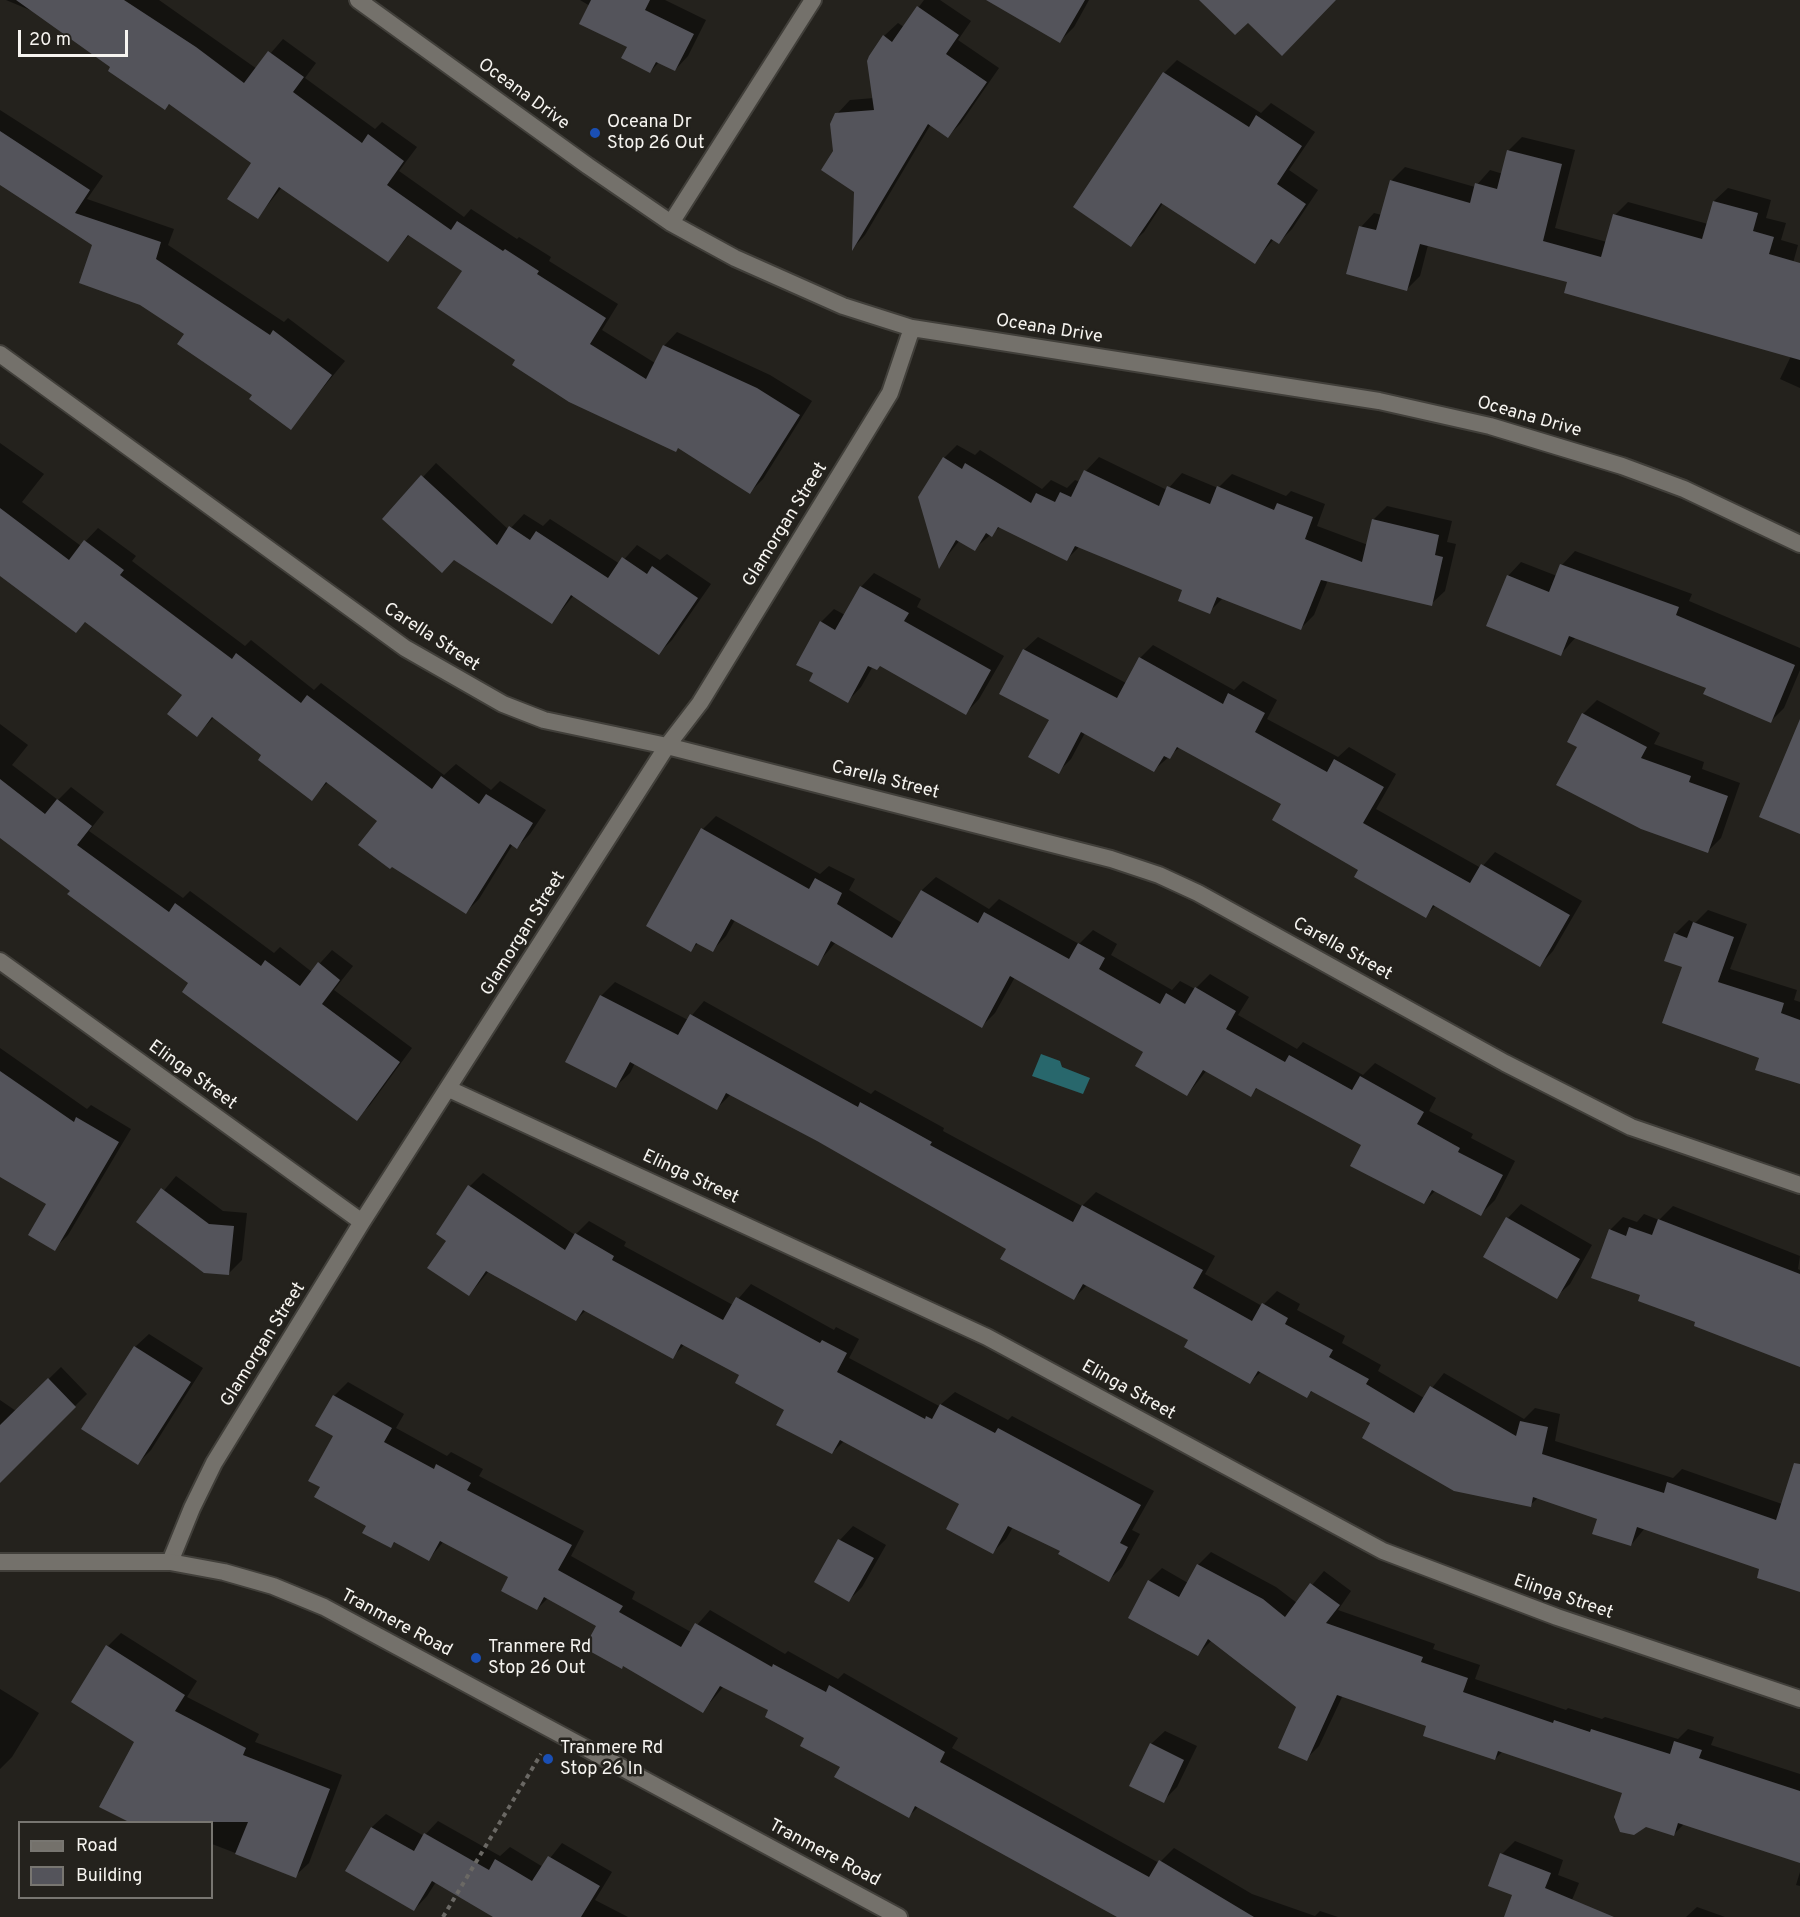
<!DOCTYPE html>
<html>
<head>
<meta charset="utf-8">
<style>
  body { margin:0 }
  #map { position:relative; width:1800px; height:1917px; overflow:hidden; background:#24221d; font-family:Overpass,sans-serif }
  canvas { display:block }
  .legend { position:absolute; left:18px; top:1821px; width:195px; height:78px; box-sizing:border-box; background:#24221d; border:2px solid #787671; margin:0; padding:8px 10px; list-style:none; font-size:18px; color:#f6f4f0 }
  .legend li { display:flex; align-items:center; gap:12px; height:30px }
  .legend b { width:30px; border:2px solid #787671 }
  .scale { position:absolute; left:18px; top:30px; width:110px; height:27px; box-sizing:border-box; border:3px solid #f6f4f0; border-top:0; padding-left:8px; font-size:18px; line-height:21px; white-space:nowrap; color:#f6f4f0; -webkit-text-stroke:4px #24221d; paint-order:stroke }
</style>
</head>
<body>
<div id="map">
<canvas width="1800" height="1917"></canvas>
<ul class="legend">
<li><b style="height:8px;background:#74716b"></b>Road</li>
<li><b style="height:16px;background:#54545b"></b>Building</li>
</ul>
<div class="scale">20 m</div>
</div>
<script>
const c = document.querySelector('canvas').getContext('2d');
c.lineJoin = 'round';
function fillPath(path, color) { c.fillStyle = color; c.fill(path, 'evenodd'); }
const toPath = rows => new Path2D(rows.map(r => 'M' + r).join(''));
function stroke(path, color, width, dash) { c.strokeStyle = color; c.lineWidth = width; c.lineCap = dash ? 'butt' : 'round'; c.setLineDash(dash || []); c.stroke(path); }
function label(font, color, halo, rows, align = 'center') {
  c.font = font + ' Overpass,sans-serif'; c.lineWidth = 5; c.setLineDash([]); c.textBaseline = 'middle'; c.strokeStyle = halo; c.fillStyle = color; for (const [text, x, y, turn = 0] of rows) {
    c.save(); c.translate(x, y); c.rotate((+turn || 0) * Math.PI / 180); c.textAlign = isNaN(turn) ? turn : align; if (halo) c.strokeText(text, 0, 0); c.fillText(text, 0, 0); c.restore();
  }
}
const water = toPath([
  [1041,1054,1060,1061,1062,1067,1090,1078,1083,1094,1032,1076]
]);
const shadow = toPath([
  [6,0,159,0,257,69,283,39,316,63,305,78,375,129,382,122,417,147,399,171,464,217,471,209,517,239,519,237,551,257,549,261,618,304,602,330,655,363,664,346,677,332,770,375,812,401,763,479,750,492,679,447,676,450,517,359,464,270,410,234,388,260,282,187,258,217,253,162,171,103,165,108,113,67,37,13],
  [580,0,665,0,706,20,688,56,675,70,659,62,650,72,590,6],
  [924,0,940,0,971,21,958,40,999,68,961,123,948,136,931,124,865,235,854,247,855,191,835,152,837,114,850,100,874,98,884,36,898,23,904,27],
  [1028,0,1089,0,1074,27,1060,41],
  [1177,60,1261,113,1271,103,1315,132,1289,170,1318,190,1292,229,1279,242,1274,239,1254,262,1163,203,1144,232,1130,245,1164,73],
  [0,110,103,176,87,199,174,229,168,245,284,322,288,318,345,361,290,428,186,334,94,244,0,183],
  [1522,137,1575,150,1555,228,1607,242,1615,215,1628,202,1708,224,1714,201,1728,188,1771,200,1766,218,1786,223,1781,240,1798,245,1793,263,1800,266,1800,388,1780,379,1791,356,1569,281,1428,245,1420,276,1406,290,1361,227,1374,213,1382,215,1391,181,1405,167,1475,187,1490,170,1503,174,1509,150],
  [0,443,44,474,22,502,81,546,98,528,136,556,132,561,245,646,251,640,314,690,321,683,444,775,456,764,491,790,500,781,546,810,530,834,517,847,513,844,479,899,466,912,379,820,328,782,311,799,263,755,214,717,197,735,184,695,86,621,76,631,0,549],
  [957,445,975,455,980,450,1042,489,1051,480,1067,488,1075,480,1080,482,1086,471,1099,457,1167,490,1182,473,1218,488,1232,474,1286,496,1291,491,1325,504,1317,526,1368,545,1374,519,1387,506,1452,521,1447,542,1456,544,1445,591,1431,604,1328,580,1314,615,1301,628,1223,598,1209,612,1184,590,1080,546,1067,559,1001,526,974,549,960,540,939,566,944,458],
  [436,463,509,530,524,514,543,526,550,519,620,564,637,545,660,560,667,554,711,584,672,640,659,653,574,595,552,622,455,559,384,519],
  [1575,551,1692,594,1689,601,1800,648,1800,670,1784,708,1771,721,1708,687,1576,637,1561,654,1508,576,1521,562,1557,576,1562,565],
  [874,573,921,599,917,607,1004,656,979,699,966,713,881,665,873,666,861,687,848,701,815,673,821,622,834,609,845,615,861,587],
  [1038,637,1126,683,1140,658,1153,645,1234,690,1243,681,1277,700,1267,719,1338,757,1349,747,1396,774,1376,809,1481,868,1495,852,1582,901,1553,951,1540,965,1436,905,1425,916,1360,869,1283,804,1180,747,1154,770,1085,733,1071,759,1058,772,1051,720,1024,650],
  [1597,700,1660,733,1654,744,1704,762,1702,769,1740,783,1721,838,1708,851,1579,746,1583,714],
  [0,724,28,745,12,765,58,800,71,787,104,812,89,831,183,898,190,891,274,953,280,947,312,972,332,950,353,966,334,990,412,1048,370,1105,356,1119,190,983,0,836],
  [716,816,820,874,829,866,855,879,849,890,902,923,922,890,936,877,989,909,999,899,1079,944,1093,930,1117,944,1111,955,1172,990,1180,981,1195,989,1210,974,1249,997,1238,1015,1297,1049,1303,1042,1363,1075,1375,1063,1436,1098,1429,1111,1473,1134,1471,1138,1515,1161,1495,1200,1481,1214,1436,1190,1424,1202,1363,1145,1258,1087,1251,1095,1207,1070,1187,1095,1145,1052,1015,977,995,1013,982,1026,836,942,817,964,735,920,726,936,713,950,699,942,691,950,703,829],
  [1708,910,1747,924,1730,969,1797,990,1794,1000,1800,1002,1800,1084,1761,1057,1684,966,1675,934,1689,920,1695,923],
  [615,982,688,1020,704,1001,871,1094,875,1090,944,1128,943,1131,1082,1206,1096,1192,1215,1256,1205,1274,1262,1306,1277,1291,1300,1304,1297,1310,1345,1336,1342,1343,1381,1365,1378,1371,1424,1398,1444,1373,1524,1419,1535,1408,1560,1414,1555,1441,1673,1478,1682,1469,1782,1504,1800,1486,1800,1590,1761,1568,1645,1528,1631,1545,1599,1518,1538,1498,1530,1505,1313,1390,1307,1396,1262,1371,1250,1382,1190,1340,1088,1284,1074,1298,1008,1249,922,1198,731,1094,717,1108,635,1063,630,1073,616,1086,601,996],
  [0,1048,87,1109,91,1105,131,1129,68,1235,54,1249,48,1203,0,1152],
  [483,1173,575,1235,589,1221,626,1242,624,1246,733,1305,751,1284,834,1330,836,1327,859,1339,849,1358,939,1406,955,1392,1008,1420,1012,1416,1154,1491,1132,1530,1140,1534,1122,1567,1109,1580,1062,1551,1013,1527,1006,1539,993,1552,961,1504,844,1441,832,1453,786,1410,741,1375,685,1344,672,1357,586,1310,576,1320,489,1271,469,1295,448,1240,470,1186],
  [176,1176,223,1211,247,1213,242,1260,229,1273,138,1222],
  [1521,1204,1592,1245,1570,1284,1556,1297,1485,1256,1508,1218],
  [1673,1206,1800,1256,1798,1269,1800,1270,1800,1364,1697,1321,1642,1294,1610,1230,1623,1217,1637,1222,1644,1214,1659,1220],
  [149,1334,203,1368,151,1450,138,1463,135,1347],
  [61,1367,87,1394,0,1481,0,1400,16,1411],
  [348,1382,404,1414,396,1428,447,1456,451,1452,483,1469,479,1476,584,1531,571,1556,635,1592,632,1599,691,1632,710,1610,785,1654,788,1651,838,1679,844,1673,958,1738,952,1748,1159,1863,1174,1848,1252,1894,1315,1916,1320,1911,1338,1917,1135,1917,919,1806,909,1816,770,1710,724,1686,703,1711,598,1625,548,1598,537,1609,510,1576,444,1541,429,1559,396,1541,391,1546,322,1487,335,1435,317,1426,334,1396],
  [853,1526,886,1545,862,1587,849,1600,816,1582,840,1540],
  [1211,1552,1276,1587,1297,1603,1324,1571,1351,1591,1338,1610,1435,1644,1433,1649,1480,1665,1475,1679,1566,1710,1568,1708,1602,1719,1605,1717,1678,1739,1688,1729,1714,1737,1711,1745,1800,1774,1800,1862,1685,1823,1673,1835,1646,1826,1641,1829,1614,1820,1624,1792,1503,1751,1495,1759,1428,1725,1343,1695,1319,1746,1306,1759,1298,1706,1212,1640,1198,1654,1149,1581,1162,1568,1188,1583,1198,1565],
  [121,1633,197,1681,187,1697,259,1734,255,1742,342,1775,309,1863,295,1876,212,1844,212,1822,132,1822,101,1807,136,1741,108,1646],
  [0,1689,39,1713,12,1757,0,1769],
  [1165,1731,1197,1746,1177,1787,1163,1801,1151,1744],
  [386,1814,424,1836,438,1821,500,1856,510,1847,543,1867,562,1843,612,1872,595,1900,628,1917,496,1917,436,1882,427,1896,414,1910,347,1871,372,1827],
  [1515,1841,1563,1860,1558,1875,1579,1883,1565,1917,1525,1917,1514,1894,1502,1854],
  [1800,1872,1800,1886,1796,1885],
  [1697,1907,1725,1917,1686,1917]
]);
const building = toPath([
  [16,0,124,0,196,47,244,83,268,51,304,77,293,92,362,143,368,134,404,161,387,185,451,230,457,221,503,251,505,249,539,271,537,274,606,318,590,344,646,379,663,345,757,388,800,415,750,494,678,448,676,452,569,402,512,365,515,360,437,308,462,271,408,235,388,262,279,187,258,219,227,199,251,163,169,104,165,110,108,71,110,67],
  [591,0,650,0,645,10,694,34,675,71,656,62,650,73,621,58,627,47,579,24],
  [986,0,1085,0,1060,43],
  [1199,0,1336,0,1282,56,1248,23,1235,35],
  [917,6,959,35,946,54,987,82,948,138,928,124,852,251,854,192,821,170,833,151,830,124,835,113,874,110,867,61,869,56,883,35,892,42],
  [1163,72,1249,127,1256,115,1302,146,1277,184,1306,204,1279,244,1271,239,1255,264,1161,203,1131,247,1073,207],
  [0,131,90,190,75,213,161,242,156,259,270,335,273,330,332,375,291,430,249,399,252,395,177,344,184,334,140,305,79,283,92,245,0,185],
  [1507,150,1562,164,1543,241,1601,257,1613,214,1702,239,1713,201,1758,213,1753,231,1774,237,1769,254,1800,263,1800,360,1564,293,1567,282,1420,244,1407,291,1346,274,1359,226,1376,230,1390,180,1470,203,1475,183,1497,189],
  [943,457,962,469,965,463,1031,503,1036,493,1055,502,1060,492,1071,497,1084,470,1159,506,1167,486,1210,504,1217,486,1274,510,1277,503,1313,517,1305,539,1362,562,1372,519,1439,535,1435,555,1443,557,1432,606,1321,580,1301,630,1217,597,1210,614,1178,601,1182,590,1075,546,1067,561,998,527,992,537,986,533,975,551,956,540,939,569,918,497],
  [421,475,497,545,509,526,530,540,536,531,608,578,622,557,647,574,652,566,698,598,659,655,571,595,552,624,454,560,442,573,382,519],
  [0,508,69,560,84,540,124,570,120,575,232,659,236,653,301,703,307,695,432,789,441,776,479,804,486,794,533,823,517,849,510,844,466,914,392,867,390,869,358,845,377,821,326,782,312,801,258,760,261,755,212,717,197,737,167,714,182,695,85,622,76,633,0,576],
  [1560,564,1679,607,1676,615,1795,665,1771,723,1703,694,1706,688,1569,636,1561,656,1486,626,1507,575,1549,592],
  [860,586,909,613,904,621,991,670,966,715,880,666,877,670,868,666,848,703,809,681,813,673,796,665,820,621,835,630],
  [1023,649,1117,698,1139,657,1223,704,1228,693,1265,713,1255,732,1327,772,1334,759,1384,787,1363,823,1470,883,1481,864,1570,915,1540,967,1433,905,1426,918,1354,877,1358,870,1272,820,1281,804,1177,747,1170,759,1164,756,1154,772,1081,732,1059,774,1028,757,1049,720,999,694],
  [1582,713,1647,747,1641,758,1691,776,1689,782,1728,796,1708,853,1641,829,1556,785,1577,747,1567,742],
  [1800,719,1800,834,1759,817],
  [0,779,45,814,57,799,92,826,77,845,169,912,175,903,261,966,265,960,300,986,318,962,340,980,322,1004,400,1062,357,1121,182,992,188,983,67,894,70,891,0,838],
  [701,828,809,889,815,878,842,893,837,904,892,938,921,890,978,923,984,912,1069,959,1078,943,1105,958,1099,969,1160,1004,1166,993,1185,1004,1195,987,1236,1011,1226,1029,1285,1062,1289,1055,1352,1090,1360,1076,1424,1112,1417,1124,1460,1148,1458,1152,1503,1175,1481,1216,1432,1190,1424,1204,1350,1166,1361,1145,1306,1115,1256,1088,1251,1097,1203,1070,1187,1096,1135,1066,1143,1052,1010,976,982,1028,831,941,818,966,731,919,713,952,696,943,691,952,646,926],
  [1693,922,1734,937,1718,982,1784,1003,1781,1013,1800,1020,1800,1084,1755,1070,1759,1058,1662,1023,1682,967,1664,961,1674,933,1687,938],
  [600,995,678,1035,690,1014,858,1107,860,1102,932,1142,930,1145,1073,1222,1082,1205,1203,1270,1193,1288,1252,1321,1262,1303,1288,1318,1285,1324,1333,1350,1329,1357,1369,1379,1366,1384,1414,1413,1430,1386,1516,1436,1520,1421,1548,1427,1542,1454,1664,1493,1667,1482,1776,1520,1794,1463,1800,1464,1800,1592,1757,1578,1759,1569,1637,1527,1631,1546,1592,1534,1597,1519,1533,1497,1531,1507,1454,1491,1362,1438,1370,1423,1311,1391,1307,1398,1258,1371,1250,1384,1184,1347,1188,1340,1083,1284,1074,1300,1000,1259,1006,1249,817,1141,726,1093,717,1110,630,1062,616,1088,565,1062],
  [0,1071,74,1122,76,1117,119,1142,55,1251,28,1235,46,1204,0,1177],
  [468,1185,565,1250,575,1233,614,1256,612,1260,723,1320,736,1297,820,1343,822,1340,847,1353,837,1372,925,1419,926,1416,932,1419,940,1404,995,1433,998,1428,1141,1505,1120,1543,1128,1547,1109,1582,1058,1554,1060,1551,1008,1526,993,1554,946,1529,959,1504,840,1440,832,1454,776,1425,784,1410,735,1383,739,1375,681,1344,673,1359,583,1310,576,1321,486,1271,469,1296,427,1268,446,1241,436,1234],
  [161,1188,209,1224,234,1226,229,1275,204,1273,136,1222],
  [1506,1217,1580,1259,1557,1299,1483,1257],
  [1658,1219,1800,1274,1800,1367,1694,1326,1695,1322,1638,1301,1640,1295,1591,1278,1609,1229,1626,1236,1629,1227,1652,1235],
  [134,1346,191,1382,138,1465,81,1429],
  [48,1378,76,1407,0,1483,0,1425],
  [333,1395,392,1428,384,1442,434,1469,436,1464,471,1483,467,1490,572,1545,558,1570,623,1606,619,1612,681,1647,695,1623,772,1667,773,1664,826,1692,829,1685,945,1752,940,1762,1149,1877,1159,1860,1254,1917,1117,1917,915,1806,909,1818,834,1777,840,1767,800,1746,804,1738,765,1717,768,1710,720,1686,703,1713,623,1666,622,1669,584,1648,596,1626,544,1597,537,1610,501,1591,508,1577,440,1541,429,1561,394,1542,391,1548,362,1533,366,1526,314,1497,320,1487,308,1481,333,1436,315,1426],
  [838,1539,874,1558,849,1602,814,1582],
  [1197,1564,1263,1599,1285,1617,1310,1583,1340,1605,1326,1623,1423,1657,1421,1662,1468,1678,1463,1692,1553,1723,1554,1720,1590,1732,1591,1729,1670,1754,1674,1741,1702,1750,1699,1758,1800,1791,1800,1863,1678,1823,1674,1836,1646,1827,1634,1835,1620,1832,1614,1817,1622,1793,1498,1751,1495,1760,1423,1736,1426,1726,1337,1695,1307,1761,1278,1748,1296,1707,1208,1639,1198,1656,1128,1618,1148,1580,1179,1597],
  [106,1645,185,1695,175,1711,246,1748,243,1755,330,1789,296,1878,235,1854,248,1822,129,1822,99,1807,134,1742,71,1702],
  [1150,1743,1184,1760,1164,1803,1129,1786],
  [371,1827,414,1851,424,1833,489,1870,495,1859,532,1881,548,1856,600,1886,581,1917,493,1917,432,1881,414,1911,345,1871],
  [1500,1853,1551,1873,1545,1888,1614,1917,1504,1917,1512,1895,1488,1886]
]);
const path = toPath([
  [443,1917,541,1754]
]);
const minor = toPath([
  [358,0,588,166,671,223,735,258,843,306,912,328,1379,401,1490,426,1622,466,1684,489,1800,544],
  [671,223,813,0],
  [0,354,405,648,503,704,544,720,667,746,1111,859,1159,875,1198,893,1505,1063,1631,1127,1800,1185],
  [0,961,362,1222],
  [449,1089,987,1337,1383,1551,1557,1617,1800,1699],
  [170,1562,192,1508,214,1463,362,1222,667,746,700,703,890,393,912,328]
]);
const tertiary = toPath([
  [0,1562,170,1562,224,1572,273,1586,324,1607,899,1917]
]);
const markers = [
  [595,133,6,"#1a4fb4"],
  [476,1658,6,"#1a4fb4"],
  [548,1759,6,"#1a4fb4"]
];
const streetNames = [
  ["Oceana Drive",523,95,36],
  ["Oceana Drive",1049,330,9],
  ["Oceana Drive",1529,418,16],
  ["Glamorgan Street",786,525,-58],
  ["Carella Street",431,638,33],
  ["Carella Street",885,781,14],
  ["Glamorgan Street",524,934,-58],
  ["Carella Street",1342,950,29],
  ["Elinga Street",192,1076,36],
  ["Elinga Street",690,1178,25],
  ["Glamorgan Street",264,1345,-58],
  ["Elinga Street",1128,1391,29],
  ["Elinga Street",1563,1598,19],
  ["Tranmere Road",396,1624,28],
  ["Tranmere Road",824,1854,28]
];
const poiNames = [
  ["Oceana Dr",607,123],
  ["Stop 26 Out",607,144],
  ["Tranmere Rd",488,1648],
  ["Stop 26 Out",488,1669],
  ["Tranmere Rd",560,1749],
  ["Stop 26 In",560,1770]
];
fillPath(water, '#28676c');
fillPath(shadow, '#0007');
fillPath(building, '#54545b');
stroke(minor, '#413f3a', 20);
stroke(tertiary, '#413f3a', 20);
stroke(path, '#6a6864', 4, [4.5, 4.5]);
stroke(minor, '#74716b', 16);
stroke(tertiary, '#74716b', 16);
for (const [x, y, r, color] of markers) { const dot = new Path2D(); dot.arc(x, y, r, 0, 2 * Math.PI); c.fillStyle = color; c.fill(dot); stroke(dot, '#24221d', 2); }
label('18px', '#f6f4f0', '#24221d', streetNames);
label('18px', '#f6f4f0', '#24221d', poiNames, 'left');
</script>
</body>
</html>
